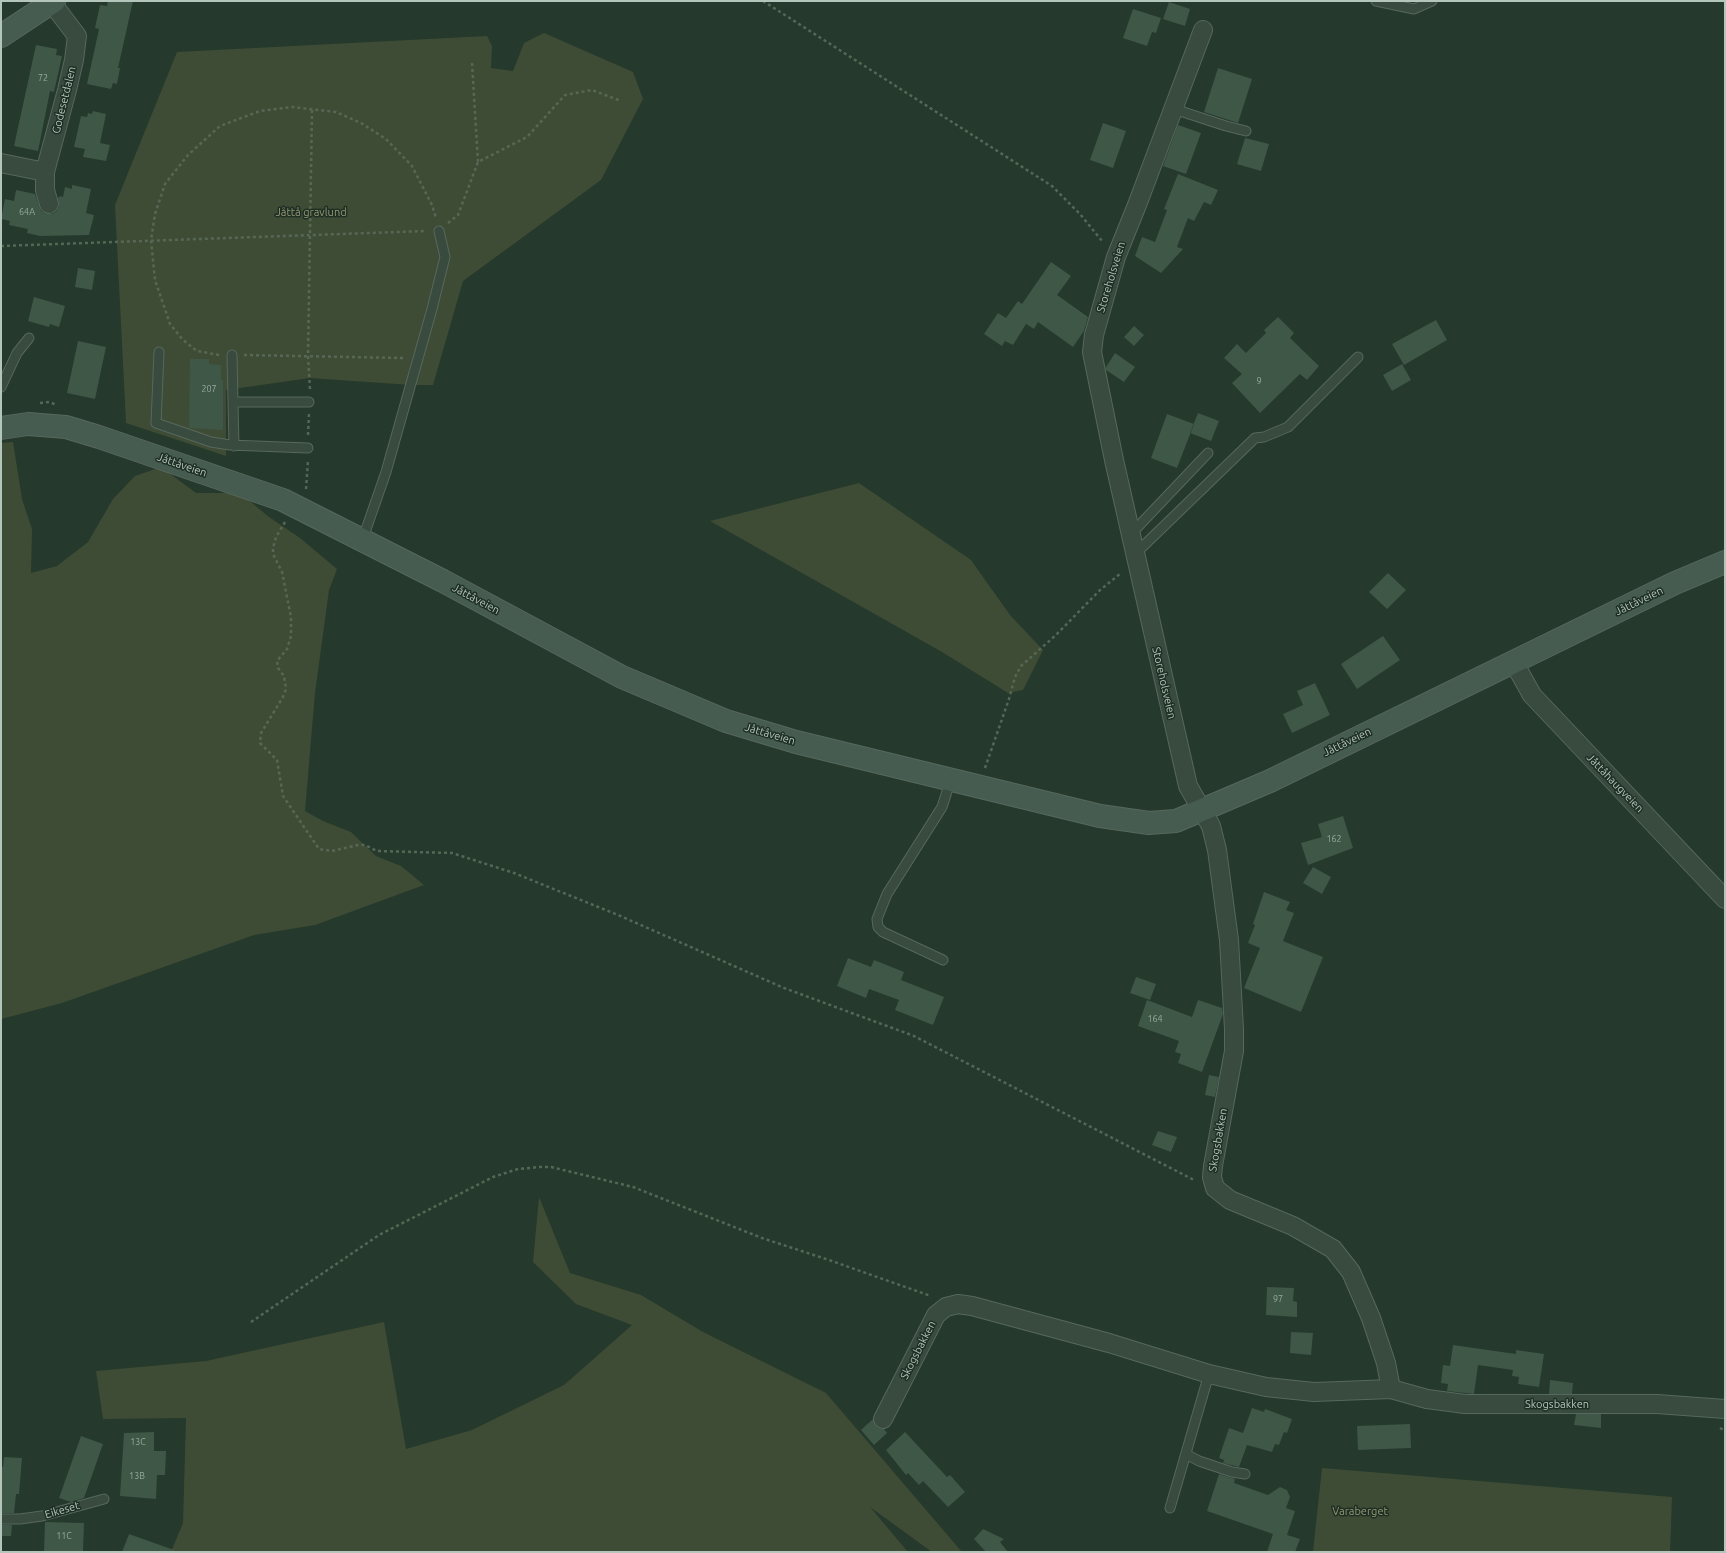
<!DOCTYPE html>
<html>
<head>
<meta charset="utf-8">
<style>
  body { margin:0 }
  #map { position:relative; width:1726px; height:1553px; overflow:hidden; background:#25392c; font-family:Ubuntu,sans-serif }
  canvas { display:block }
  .frame { position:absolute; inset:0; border:2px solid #b4c5bb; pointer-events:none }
</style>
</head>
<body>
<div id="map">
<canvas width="1726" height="1553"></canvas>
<div class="frame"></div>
</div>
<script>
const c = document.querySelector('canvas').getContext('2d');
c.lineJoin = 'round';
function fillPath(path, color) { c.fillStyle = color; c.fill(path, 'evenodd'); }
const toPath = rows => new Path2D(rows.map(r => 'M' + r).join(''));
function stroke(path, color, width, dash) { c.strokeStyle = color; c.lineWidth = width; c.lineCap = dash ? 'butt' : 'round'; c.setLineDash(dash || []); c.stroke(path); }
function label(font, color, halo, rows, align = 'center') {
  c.font = font + ' Ubuntu,sans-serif'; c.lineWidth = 3; c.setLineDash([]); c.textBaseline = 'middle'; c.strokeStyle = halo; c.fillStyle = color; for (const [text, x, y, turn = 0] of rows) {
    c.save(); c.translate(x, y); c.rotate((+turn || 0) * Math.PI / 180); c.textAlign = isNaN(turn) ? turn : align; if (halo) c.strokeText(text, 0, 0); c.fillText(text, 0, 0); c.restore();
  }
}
const green = toPath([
  [544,33,633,72,643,99,601,180,463,281,433,385,411,385,310,378,226,390,226,456,126,423,115,205,177,52,487,36,492,46,491,68,513,71,524,43],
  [13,442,22,499,32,529,31,573,57,566,88,542,113,499,135,476,161,467,196,493,240,493,269,517,300,538,337,569,329,590,315,693,305,811,323,821,351,832,376,856,401,866,424,885,315,925,254,935,62,1003,1,1019,1,443],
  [859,483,971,560,1010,615,1043,650,1023,690,1008,693,942,652,710,521],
  [539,1197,570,1273,641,1295,703,1332,826,1393,962,1552,932,1552,870,1507,908,1552,171,1552,183,1523,186,1418,103,1419,96,1371,206,1361,384,1322,406,1449,472,1430,564,1385,632,1325,576,1304,533,1262],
  [1322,1468,1672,1497,1670,1552,1313,1552]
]);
const building = toPath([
  [108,1,133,1,118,68,120,68,117,84,113,83,111,89,87,84,99,29,95,28,100,5,107,6],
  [1169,2,1190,9,1185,26,1163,19],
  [1133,9,1161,18,1156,33,1152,32,1147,46,1123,38],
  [36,45,57,49,56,55,62,56,54,92,50,91,38,151,14,146],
  [1218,68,1252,79,1238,123,1204,112],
  [93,111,106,114,100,143,110,145,106,161,83,157,85,149,74,147,81,116,87,117,88,113,92,114],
  [1103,123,1126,131,1113,168,1090,160],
  [1178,125,1201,133,1186,174,1163,166],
  [1245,138,1269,144,1261,171,1237,164],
  [1178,174,1218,190,1211,205,1204,202,1194,221,1188,218,1177,247,1183,249,1161,273,1135,256,1142,237,1155,242,1167,210,1164,209],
  [72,185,91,189,86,213,94,215,89,235,40,236,27,233,28,229,9,225,10,221,1,219,5,199,14,201,16,190,35,194,41,211,46,214,52,214,56,212,59,207,58,198,60,196,63,197,65,187,72,189],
  [1051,262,1071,276,1057,295,1088,317,1084,331,1073,347,1038,322,1034,329,1026,324,1013,345,1005,341,1002,346,984,334,998,313,1006,318,1018,301,1022,304],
  [78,268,95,271,92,290,75,287],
  [34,297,65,306,59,327,50,324,49,327,28,321],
  [1278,317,1294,333,1290,338,1319,366,1307,380,1300,374,1260,413,1232,383,1242,374,1224,358,1237,344,1246,353,1266,333,1264,330],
  [1436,320,1447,340,1404,365,1392,344],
  [1134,326,1144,335,1134,346,1124,337],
  [78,341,106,347,95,399,67,393],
  [1115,353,1135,367,1124,382,1106,370,1106,367],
  [190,359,209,359,209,364,221,365,221,380,223,380,223,430,189,428],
  [1402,364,1411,380,1392,391,1383,375],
  [1198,413,1219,421,1211,441,1190,433],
  [1167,414,1194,424,1177,468,1151,458],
  [1388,573,1406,590,1387,609,1369,592],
  [1383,636,1400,660,1357,689,1341,664],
  [1315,683,1330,715,1292,733,1283,714,1303,705,1297,691],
  [1343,816,1353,848,1308,865,1301,843,1322,837,1318,824],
  [1313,867,1331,877,1322,894,1303,883],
  [1264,892,1290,902,1286,910,1294,913,1283,941,1323,957,1301,1012,1244,988,1260,948,1248,943,1255,925,1253,924],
  [848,958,871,967,874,960,904,972,901,980,944,997,933,1025,895,1010,899,1000,869,989,866,998,837,986],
  [1136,977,1156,984,1150,1000,1130,993],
  [1147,1000,1192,1017,1198,1000,1222,1008,1223,1014,1202,1072,1178,1063,1181,1054,1175,1052,1179,1041,1138,1026],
  [1209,1075,1219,1077,1215,1097,1205,1095],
  [1158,1131,1177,1137,1171,1152,1152,1145],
  [1267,1287,1294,1288,1293,1301,1297,1302,1297,1317,1266,1315],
  [1291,1332,1313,1333,1311,1355,1290,1353],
  [1453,1345,1516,1354,1516,1350,1544,1354,1539,1387,1518,1384,1519,1377,1512,1376,1513,1370,1478,1365,1474,1394,1447,1391,1448,1384,1441,1383,1443,1365,1450,1366],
  [1550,1380,1573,1383,1572,1394,1549,1394],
  [1252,1408,1264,1412,1265,1409,1292,1419,1287,1433,1284,1432,1279,1445,1275,1444,1272,1452,1247,1445,1239,1467,1223,1463,1224,1460,1219,1458,1229,1428,1243,1433],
  [1576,1414,1601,1414,1601,1428,1574,1425],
  [873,1419,878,1428,884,1429,887,1433,874,1445,861,1430],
  [1410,1424,1411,1448,1358,1450,1357,1426],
  [154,1432,154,1451,166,1451,165,1475,157,1475,156,1499,120,1496,124,1433],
  [905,1432,947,1477,950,1475,965,1492,948,1507,923,1481,919,1485,908,1473,906,1475,886,1450],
  [81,1436,103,1444,84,1498,71,1502,59,1498],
  [4,1457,22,1458,19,1494,16,1494,14,1513,1,1513,1,1467,3,1467],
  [1219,1474,1235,1479,1234,1483,1268,1495,1280,1487,1287,1490,1290,1497,1286,1508,1295,1511,1287,1535,1300,1539,1295,1552,1267,1552,1273,1534,1207,1511],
  [45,1522,84,1523,83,1552,44,1552],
  [1,1525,12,1525,11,1536,1,1536],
  [983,1529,1004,1539,1000,1542,1008,1552,986,1552,974,1539],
  [129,1534,174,1550,174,1552,122,1552]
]);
const path = toPath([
  [763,1,1052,186,1080,214,1102,241],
  [472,63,478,162],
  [448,223,458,215,478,162,527,137,565,95,592,90,621,101],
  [1,246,426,231],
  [219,355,197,351,183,340,170,324,155,280,151,240,155,214,165,184,188,155,220,126,260,111,292,107,336,112,361,123,386,139,412,166,432,205,436,218],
  [244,355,403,358],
  [310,389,308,356,312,110],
  [40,403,49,402,57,405],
  [308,435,309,414],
  [306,489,308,460],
  [285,522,276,537,273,548,273,554,282,572,291,617,291,636,287,649,277,661,278,668,284,676,286,689,283,697,261,733,260,743,277,760,283,796,319,849,332,851,358,845,365,845,377,851,452,853,514,873,618,915,784,988,914,1036,1194,1180],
  [985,768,1009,699,1015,677,1021,666,1056,635,1099,591,1121,573],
  [251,1322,379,1235,493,1177,518,1169,540,1167,551,1167,633,1187,762,1238,832,1261,931,1296],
  [1720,1428,1725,1431]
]);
const lane = toPath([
  [1376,1,1414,9,1432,1],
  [1174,109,1226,126,1246,131],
  [159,352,156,423,211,442,230,445,308,448],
  [232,355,233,402,309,402],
  [1,387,17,353,29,338],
  [233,402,234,446],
  [1131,534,1208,453],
  [362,541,386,472,432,309,445,257,439,231],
  [1136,553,1255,438,1264,437,1288,427,1358,357],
  [943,960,883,932,878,927,877,919,887,894,942,807,951,779],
  [1186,1454,1199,1461,1232,1472,1245,1474],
  [1170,1508,1209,1374],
  [1,1519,20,1519,42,1516,104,1499]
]);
const street = toPath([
  [1203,30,1137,205,1116,257,1094,335,1092,352,1114,460,1188,786,1211,826,1217,850,1229,940,1234,1029,1234,1051,1213,1166,1212,1177,1215,1188,1230,1200,1293,1226,1333,1249,1351,1272,1371,1318,1386,1363,1391,1389,1427,1399,1465,1404,1657,1404,1725,1409],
  [1,163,45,172],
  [49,204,45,190,45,172,67,90,74,60,77,36,52,3],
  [1513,661,1532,695,1725,899],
  [883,1419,936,1315,946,1307,958,1304,972,1306,1109,1343,1209,1374,1266,1387,1314,1392,1391,1389]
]);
const secondary = toPath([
  [1,36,54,1],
  [1,428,28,424,66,427,99,437,283,500,443,581,622,677,726,721,796,742,1100,816,1149,823,1176,821,1270,781,1675,583,1725,562]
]);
const numberNames = [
  ["72",43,78],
  ["64A",27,212],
  ["9",1259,381],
  ["207",209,389],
  ["162",1334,839],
  ["164",1155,1019],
  ["97",1278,1299],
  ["13C",138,1442],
  ["13B",137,1476],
  ["11C",64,1536]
];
const streetNames = [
  ["Godesetdalen",64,100,-76],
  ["Storeholsveien",1111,277,-73],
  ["Jåttåveien",182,465,19],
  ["Jåttåveien",476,599,28],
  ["Jåttåveien",1639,601,-26],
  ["Storeholsveien",1164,683,77],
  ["Jåttåveien",770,734,16],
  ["Jåttåveien",1347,742,-26],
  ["Jåttåhaugveien",1615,783,46],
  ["Skogsbakken",1218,1140,-80],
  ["Skogsbakken",918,1350,-63],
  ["Skogsbakken",1557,1404],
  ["Eikeset",62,1510,-16]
];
const parkNames = [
  ["Jåttå gravlund",311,212],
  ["Varaberget",1360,1511]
];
fillPath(green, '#3f4c35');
fillPath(building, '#3f5747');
stroke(lane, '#57685d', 11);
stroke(street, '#57685d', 20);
stroke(secondary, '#57685d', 24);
stroke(path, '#576756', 2.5, [3, 3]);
stroke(lane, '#394a3f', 9);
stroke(street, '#394a3f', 18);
stroke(secondary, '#475c50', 22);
label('9px', '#97aa9e', null, numberNames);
label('11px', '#b4c5bb', '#1e2f24', streetNames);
label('11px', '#989875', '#1e2f24', parkNames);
</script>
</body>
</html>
